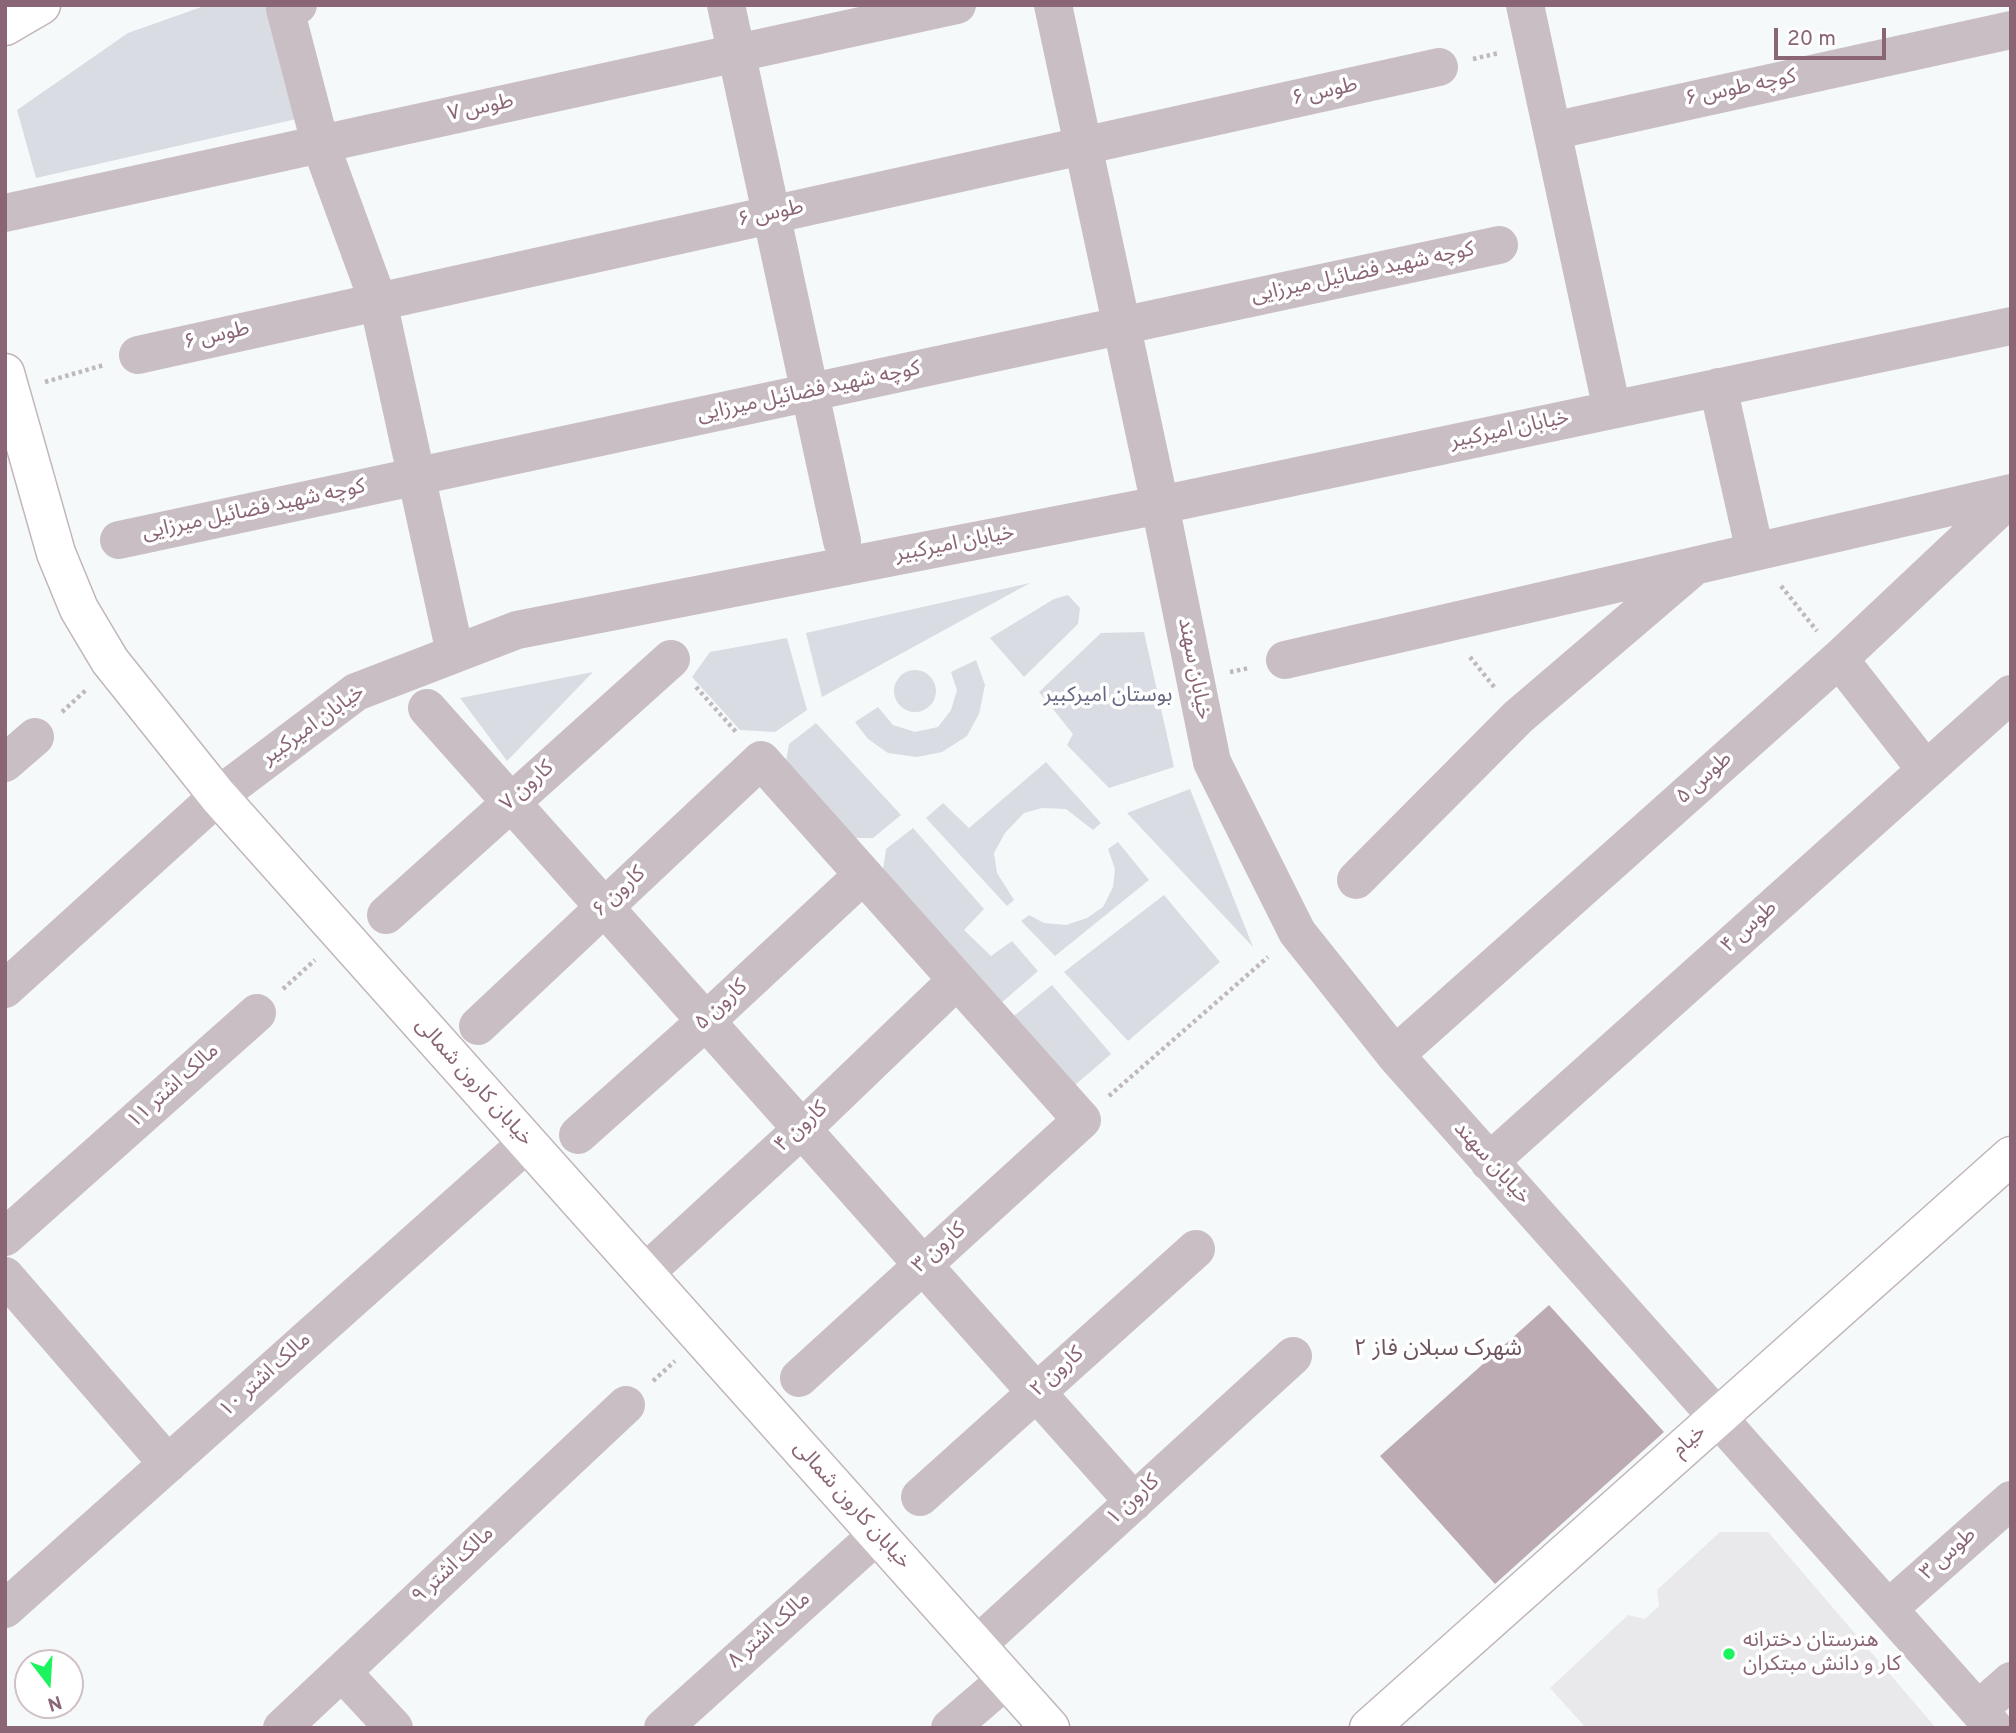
<!DOCTYPE html>
<html>
<head>
<meta charset="utf-8">
<style>
  body { margin:0 }
  #map { position:relative; width:2016px; height:1733px; overflow:hidden; background:#f6f9f9; font-family:Overpass,sans-serif }
  canvas { display:block }
  .frame { position:absolute; inset:0; border:7px solid #8a6576; pointer-events:none }
  .north { position:absolute; left:14px; top:1649px; width:70px; height:70px; box-sizing:border-box; background:#fff; border:2px solid #d0c1c8; border-radius:50%; rotate:163deg; font-size:19px; font-weight:700; line-height:28px; text-align:center; color:#8a6576 }
  .north::after { content:''; display:block; margin:auto; width:24px; height:32px; background:#1bf45f; clip-path:polygon(50% 0,100% 100%,50% 72%,0 100%) }
  .scale { position:absolute; left:1774px; top:28px; width:112px; height:32px; box-sizing:border-box; border:4px solid #8a6576; border-top:0; padding-left:9px; font-size:21px; line-height:24px; white-space:nowrap; color:#8a6576; -webkit-text-stroke:5px #fff; paint-order:stroke }
</style>
</head>
<body>
<div id="map">
<canvas width="2016" height="1733"></canvas>
<div class="frame"></div>
<div class="north">N</div>
<div class="scale">20 m</div>
</div>
<script>
const c = document.querySelector('canvas').getContext('2d');
c.lineJoin = 'round';
function fillPath(path, color) { c.fillStyle = color; c.fill(path, 'evenodd'); }
const toPath = rows => new Path2D(rows.map(r => 'M' + r).join(''));
function stroke(path, color, width, dash) { c.strokeStyle = color; c.lineWidth = width; c.lineCap = dash ? 'butt' : 'round'; c.setLineDash(dash || []); c.stroke(path); }
function label(font, color, halo, rows, align = 'center') {
  c.font = font + ' Overpass,"Noto Sans Arabic",sans-serif'; c.lineWidth = 7; c.setLineDash([]); c.textBaseline = 'middle'; c.strokeStyle = halo; c.fillStyle = color; for (const [text, x, y, turn = 0] of rows) {
    c.save(); c.translate(x, y); c.rotate((+turn || 0) * Math.PI / 180); c.textAlign = isNaN(turn) ? turn : align; if (halo) c.strokeText(text, 0, 0); c.fillText(text, 0, 0); c.restore();
  }
}
const built = toPath([
  [1720,1532,1768,1532,1936,1728,1586,1728,1550,1688,1628,1615,1645,1619,1659,1606,1657,1590]
]);
const green = toPath([
  [207,5,274,5,301,118,36,178,17,110,128,33],
  [1030,583,822,697,806,633],
  [1068,595,1080,608,1078,624,1024,677,990,638,1054,599],
  [1144,632,1174,767,1109,788,1067,745,1073,734,1039,692,1101,633],
  [787,638,807,710,775,732,740,730,692,677,710,652],
  [976,660,985,685,979,714,967,736,942,752,917,757,888,753,868,739,855,722,878,707,893,725,915,732,938,727,951,710,957,690,951,672],
  '894 691a21 21 0 1 1 42 0a21 21 0 1 1-42 0Z',
  [593,672,507,761,460,698],
  [816,723,901,815,873,838,842,838,784,773,789,744],
  [1046,762,1101,823,1093,830,1066,809,1042,808,1024,813,1005,833,994,853,997,873,1014,900,1007,906,926,818,943,803,969,828],
  [1190,789,1253,947,1127,813],
  [913,828,984,909,964,930,991,956,1012,941,1038,971,992,1011,881,883,886,849],
  [1118,842,1149,880,1055,956,1021,921,1029,915,1044,923,1066,925,1087,918,1103,907,1113,887,1115,869,1108,849],
  [1164,895,1220,962,1128,1041,1064,972],
  [1052,985,1111,1054,1067,1092,1004,1024]
]);
const building = toPath([
  [1549,1305,1664,1432,1495,1584,1380,1456]
]);
const path = toPath([
  [1473,59,1499,53],
  [45,382,104,365],
  [1781,586,1817,631],
  [1470,657,1495,688],
  [1230,672,1249,668],
  [696,687,737,733],
  [62,712,86,690],
  [283,989,315,960],
  [1109,1096,1268,957],
  [653,1381,675,1361]
]);
const street = toPath([
  [298,5,285,9,320,143,378,301,455,653],
  [726,5,842,541],
  [1053,5,1160,505,1212,762,1297,932,1395,1055,1994,1728],
  [1525,5,1612,410],
  [1552,131,2011,30],
  [5,213,957,5],
  [138,355,1439,67],
  [1718,387,1755,552],
  [119,540,1499,245],
  [1839,659,1926,770],
  [1285,660,2011,493],
  [427,708,1134,1502],
  [5,763,35,737],
  [1356,880,1518,717,1690,570],
  [386,915,671,659],
  [5,989,218,796,356,692,517,630,1160,505,2011,326],
  [478,1026,761,760,1082,1120,799,1378],
  [1395,1055,1839,659,2011,497],
  [578,1135,706,1021,863,875],
  [1489,1162,2011,694],
  [5,1237,257,1013],
  [644,1274,802,1129,957,980],
  [5,1276,168,1464],
  [920,1497,1196,1249],
  [5,1609,527,1143],
  [1888,1609,2011,1500],
  [976,1646,1293,1356],
  [342,1672,394,1728],
  [1978,1710,2011,1681],
  [282,1728,626,1405],
  [663,1728,877,1535],
  [950,1728,1007,1679]
]);
const secondary = toPath([
  [5,26,41,5],
  [5,373,56,553,79,609,110,661,218,796,1050,1728],
  [1369,1728,2011,1156]
]);
const markers = [
  [1729,1654,7,"#1bf45f"]
];
const streetNames = [
  ["کوچه طوس ۶",1741,89,-12],
  ["طوس ۶",1325,93,-13],
  ["طوس ۷",481,109,-12],
  ["طوس ۶",771,215,-12],
  ["کوچه شهید فضائیل میرزایی",1363,274,-12],
  ["طوس ۶",217,337,-13],
  ["کوچه شهید فضائیل میرزایی",809,393,-12],
  ["خیابان امیرکبیر",1510,431,-12],
  ["کوچه شهید فضائیل میرزایی",254,511,-12],
  ["خیابان امیرکبیر",955,545,-11],
  ["خیابان سهند",1193,669,79],
  ["خیابان امیرکبیر",314,726,-36],
  ["طوس ۵",1705,779,-42],
  ["کارون ۷",528,787,-42],
  ["کارون ۶",620,893,-43],
  ["طوس ۴",1750,928,-42],
  ["کارون ۵",722,1006,-43],
  ["خیابان کارون شمالی",473,1083,48],
  ["مالک اشتر ۱۱",174,1087,-42],
  ["کارون ۴",802,1128,-43],
  ["خیابان سهند",1491,1164,48],
  ["کارون ۳",940,1249,-42],
  ["کارون ۲",1058,1373,-42],
  ["مالک اشتر ۱۰",266,1376,-42],
  ["خیام",1690,1442,-42],
  ["کارون ۱",1134,1501,-43],
  ["خیابان کارون شمالی",851,1506,48],
  ["طوس ۳",1949,1555,-42],
  ["مالک اشتر ۹",454,1566,-43],
  ["مالک اشتر ۸",770,1631,-42]
];
const parkNames = [
  ["بوستان امیرکبیر",1108,697]
];
const poiNames = [
  ["هنرستان دخترانه",1743,1642],
  ["کار و دانش مبتکران",1743,1666]
];
const neighbourhoodNames = [
  ["شهرک سبلان فاز ۲",1438,1350]
];
fillPath(built, '#e9e9eb');
fillPath(green, '#d9dce3');
fillPath(building, '#bcabb3');
stroke(secondary, '#c1b5bb', 41);
stroke(path, '#c0b9bc', 4.5, [3.5, 3.5]);
stroke(street, '#c9bec3', 38);
stroke(secondary, '#fff', 38);
for (const [x, y, r, color] of markers) { const dot = new Path2D(); dot.arc(x, y, r, 0, 2 * Math.PI); c.fillStyle = color; c.fill(dot); stroke(dot, '#fff', 2.5); }
label('21px', '#8a6576', '#fff', streetNames);
label('21px', '#646880', '#fff', parkNames);
label('21px', '#8a6576', '#fff', poiNames, 'left');
label('23px', '#6e5460', '#fff', neighbourhoodNames);
</script>
</body>
</html>
